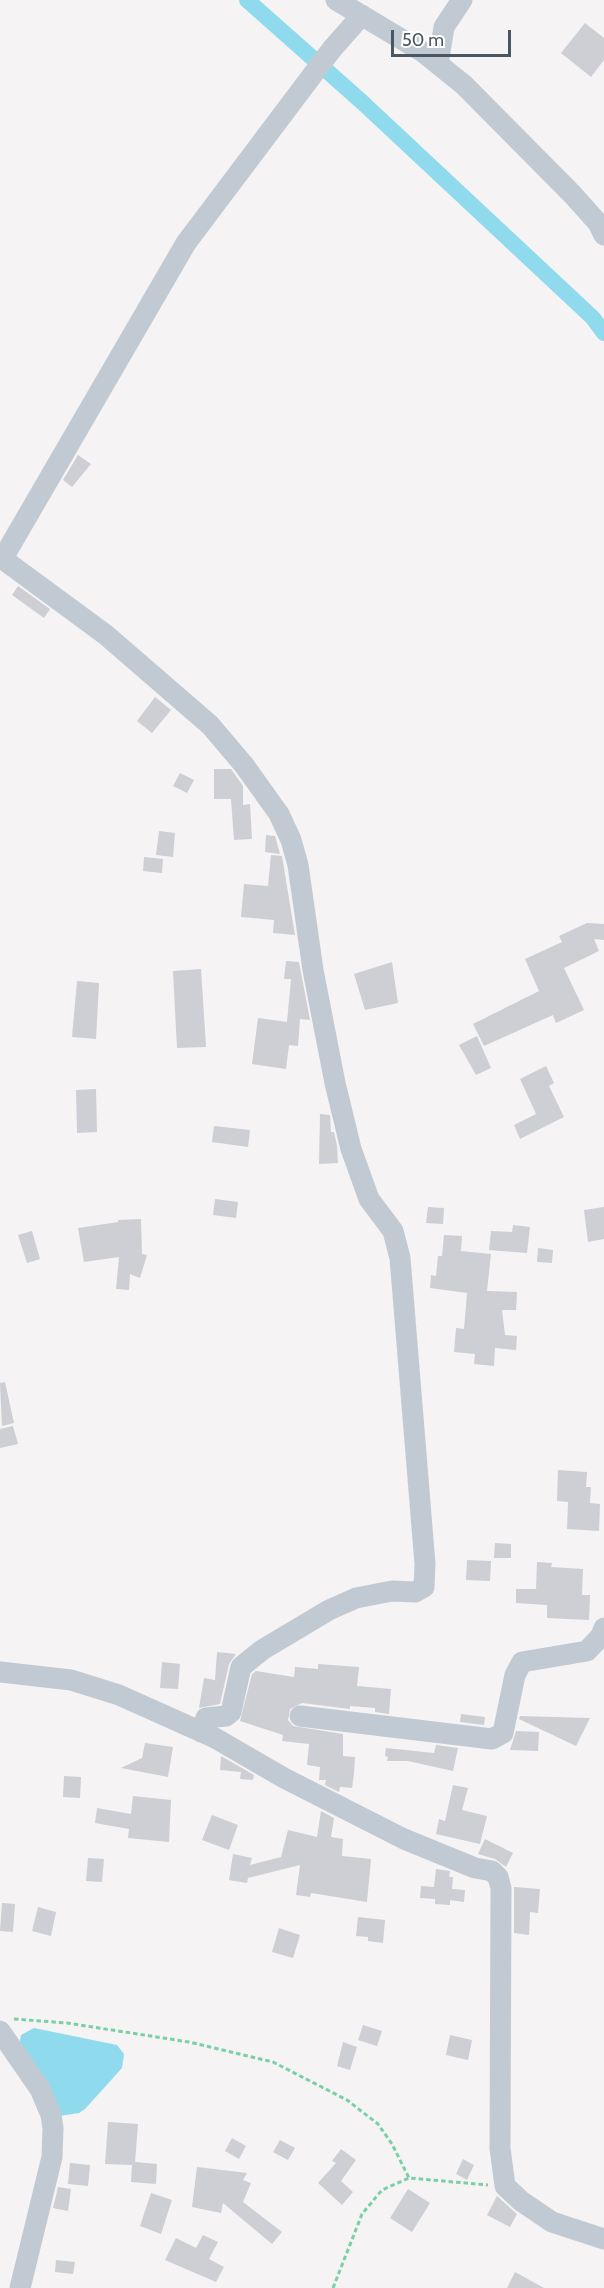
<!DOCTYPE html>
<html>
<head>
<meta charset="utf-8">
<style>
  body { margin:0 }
  #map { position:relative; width:604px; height:2288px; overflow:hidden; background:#f5f3f3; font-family:Cabin,sans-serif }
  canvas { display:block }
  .scale { position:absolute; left:391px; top:30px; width:120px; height:27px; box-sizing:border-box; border:3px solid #4a5661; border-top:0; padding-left:8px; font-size:18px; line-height:21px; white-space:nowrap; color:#4a5661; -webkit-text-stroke:4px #fff; paint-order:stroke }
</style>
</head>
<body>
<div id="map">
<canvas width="604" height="2288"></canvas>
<div class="scale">50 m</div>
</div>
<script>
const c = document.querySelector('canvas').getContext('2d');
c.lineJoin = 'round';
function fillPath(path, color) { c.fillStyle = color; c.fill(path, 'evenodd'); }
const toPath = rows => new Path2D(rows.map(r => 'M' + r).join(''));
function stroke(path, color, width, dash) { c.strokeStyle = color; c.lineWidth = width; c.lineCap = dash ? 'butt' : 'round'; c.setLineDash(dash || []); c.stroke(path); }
const water = toPath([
  [34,2028,117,2045,124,2054,122,2068,85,2109,79,2113,60,2116,19,2046,21,2035]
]);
const canal = toPath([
  [247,0,362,102,593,318,604,333]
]);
const building = toPath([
  [585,23,604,38,604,60,591,77,561,53],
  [78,455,91,464,72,487,63,480],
  [18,586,50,609,44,618,12,595],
  [155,697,171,710,152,733,137,721],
  [214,769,231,769,243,786,243,805,250,804,252,839,234,840,231,799,214,799],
  [180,773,194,780,187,793,173,786],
  [159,831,175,833,173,857,156,855],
  [266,835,275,836,280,854,265,852],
  [271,855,282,856,295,935,273,933,274,920,241,917,244,884,268,886],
  [144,857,163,859,162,873,143,871],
  [587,923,604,924,604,940,594,939,599,951,564,968,584,1010,556,1023,553,1015,484,1046,473,1024,539,991,525,959,562,942,559,936],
  [286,961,299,962,310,1020,300,1019,298,1046,289,1045,286,1069,252,1064,258,1018,287,1022,291,979,284,979],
  [392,962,398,1003,365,1010,354,974],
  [201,969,206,1047,177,1048,173,971],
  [77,981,99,983,96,1039,72,1037],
  [477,1036,491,1068,476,1075,459,1045],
  [546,1066,554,1083,549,1086,564,1117,520,1139,514,1125,536,1114,520,1079],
  [96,1089,97,1132,77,1133,76,1090],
  [320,1114,330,1115,331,1132,334,1132,337,1146,338,1163,319,1164],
  [214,1126,250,1130,248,1147,212,1142],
  [215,1199,238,1202,236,1218,213,1215],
  [428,1207,444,1208,443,1224,426,1223],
  [604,1207,604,1239,588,1242,584,1210],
  [141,1219,142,1254,147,1255,140,1278,130,1274,129,1290,116,1289,119,1257,84,1262,78,1228,118,1222,118,1220],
  [513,1225,530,1227,527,1253,489,1250,491,1231,512,1232],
  [32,1231,40,1259,27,1263,18,1235],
  [444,1235,462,1236,461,1251,491,1254,487,1291,517,1292,516,1310,502,1310,505,1335,517,1336,516,1350,495,1348,494,1366,474,1364,475,1354,454,1352,456,1328,464,1329,467,1293,430,1288,431,1275,436,1276,438,1256,442,1256],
  [538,1248,553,1250,552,1263,537,1262],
  [5,1382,14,1423,2,1426,0,1383],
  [13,1426,18,1444,0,1448,0,1429],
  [558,1470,587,1472,586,1487,591,1487,590,1503,600,1504,599,1531,567,1529,568,1502,557,1501],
  [495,1543,511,1544,511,1558,494,1558],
  [467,1560,491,1561,490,1581,466,1580],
  [537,1562,552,1563,551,1567,583,1569,582,1595,590,1595,589,1620,547,1618,547,1605,516,1603,516,1589,536,1589],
  [217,1652,236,1654,229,1664,220,1704,199,1708,204,1678,215,1680],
  [162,1662,180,1664,178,1689,160,1688],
  [318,1664,359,1667,357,1686,391,1689,389,1714,375,1712,375,1708,350,1706,350,1709,302,1703,290,1709,288,1720,293,1726,343,1734,343,1756,355,1757,354,1774,352,1788,340,1787,339,1792,325,1785,326,1780,319,1780,320,1767,307,1765,309,1744,282,1741,283,1735,240,1721,252,1674,256,1671,294,1677,295,1667,318,1669],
  [461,1714,485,1717,484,1725,460,1722],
  [520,1716,590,1718,576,1746,519,1719],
  [516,1731,539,1732,538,1751,510,1750],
  [145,1743,173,1747,168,1777,121,1768,142,1758],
  [436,1745,458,1748,453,1771,408,1761,387,1761,388,1757,385,1756,386,1748,434,1753],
  [221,1756,254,1775,253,1780,240,1779,241,1772,220,1770],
  [64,1776,81,1777,80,1798,63,1797],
  [453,1785,468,1788,462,1810,487,1816,480,1844,436,1834,439,1819,445,1821],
  [133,1796,171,1800,169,1842,128,1838,129,1829,95,1823,97,1808,131,1814],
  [321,1811,334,1818,331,1837,343,1839,342,1856,371,1859,367,1902,311,1893,310,1897,296,1895,300,1865,248,1878,247,1883,229,1880,233,1854,252,1858,250,1865,281,1857,288,1830,317,1837],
  [212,1815,238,1825,229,1850,202,1840],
  [485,1839,513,1853,506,1867,495,1859,478,1854],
  [88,1858,104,1859,102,1882,86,1881],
  [436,1869,450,1871,449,1877,453,1877,452,1889,465,1890,464,1902,450,1900,450,1905,435,1904,435,1899,420,1898,421,1886,434,1887],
  [514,1887,540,1889,538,1913,530,1912,529,1935,514,1933],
  [2,1903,15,1904,13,1932,0,1931],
  [38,1907,56,1912,51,1936,32,1931],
  [358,1917,385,1920,383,1943,368,1941,368,1937,356,1936],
  [279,1928,300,1935,293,1958,272,1952],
  [363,2025,382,2031,377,2046,358,2040],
  [450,2035,472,2040,468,2060,446,2055],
  [343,2042,357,2047,350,2070,337,2066],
  [108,2122,138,2124,135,2162,157,2164,156,2184,131,2182,132,2165,105,2164],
  [232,2138,246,2146,239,2159,225,2151],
  [280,2140,295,2148,288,2160,273,2152],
  [341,2149,356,2160,341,2181,353,2192,342,2205,318,2183,336,2163,332,2161],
  [463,2159,474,2165,467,2180,456,2174],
  [70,2163,90,2165,88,2186,68,2184],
  [197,2167,247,2173,243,2180,251,2183,243,2202,282,2232,272,2244,223,2203,221,2213,192,2207],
  [58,2187,71,2189,68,2211,53,2208],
  [408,2189,430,2203,412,2232,390,2218],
  [151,2193,172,2200,161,2234,140,2226],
  [497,2196,517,2214,510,2227,487,2215],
  [203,2235,218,2242,209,2259,224,2267,216,2282,165,2260,176,2238,196,2248],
  [56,2260,75,2262,73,2274,55,2272],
  [515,2272,544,2288,507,2288]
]);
const path = toPath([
  [14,2019,67,2023,189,2042,273,2062,347,2100,378,2124,392,2144,409,2178],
  [333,2288,362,2214,382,2190,409,2178,488,2185]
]);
const minor = toPath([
  [336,0,423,52,464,85,573,195,598,223,604,235],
  [438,64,444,27,462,0],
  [0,557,106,635,210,725,244,765,279,814,291,840,298,865,313,970,335,1083,351,1149,369,1199,393,1231,400,1258,425,1564,424,1587,415,1592,392,1591,356,1598,329,1610,262,1650,241,1667,231,1712,226,1716,206,1718,201,1732],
  [3,558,186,243,332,49,362,15],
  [0,1672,71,1680,119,1695,215,1738,284,1778,404,1839,475,1868,492,1871,498,1877,501,1888,500,2148,505,2186,521,2201,552,2222,604,2239],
  [300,1716,492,1739,503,1733,515,1675,522,1662,587,1651,601,1636,604,1628],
  [0,2031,40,2089,51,2115,53,2128,52,2157,20,2288]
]);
fillPath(water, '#90daee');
stroke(canal, '#90daee', 16);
fillPath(building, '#cdcfd5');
stroke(path, '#7ad0a6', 3, [4.5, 3]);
stroke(minor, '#c1cad2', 21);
</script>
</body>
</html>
